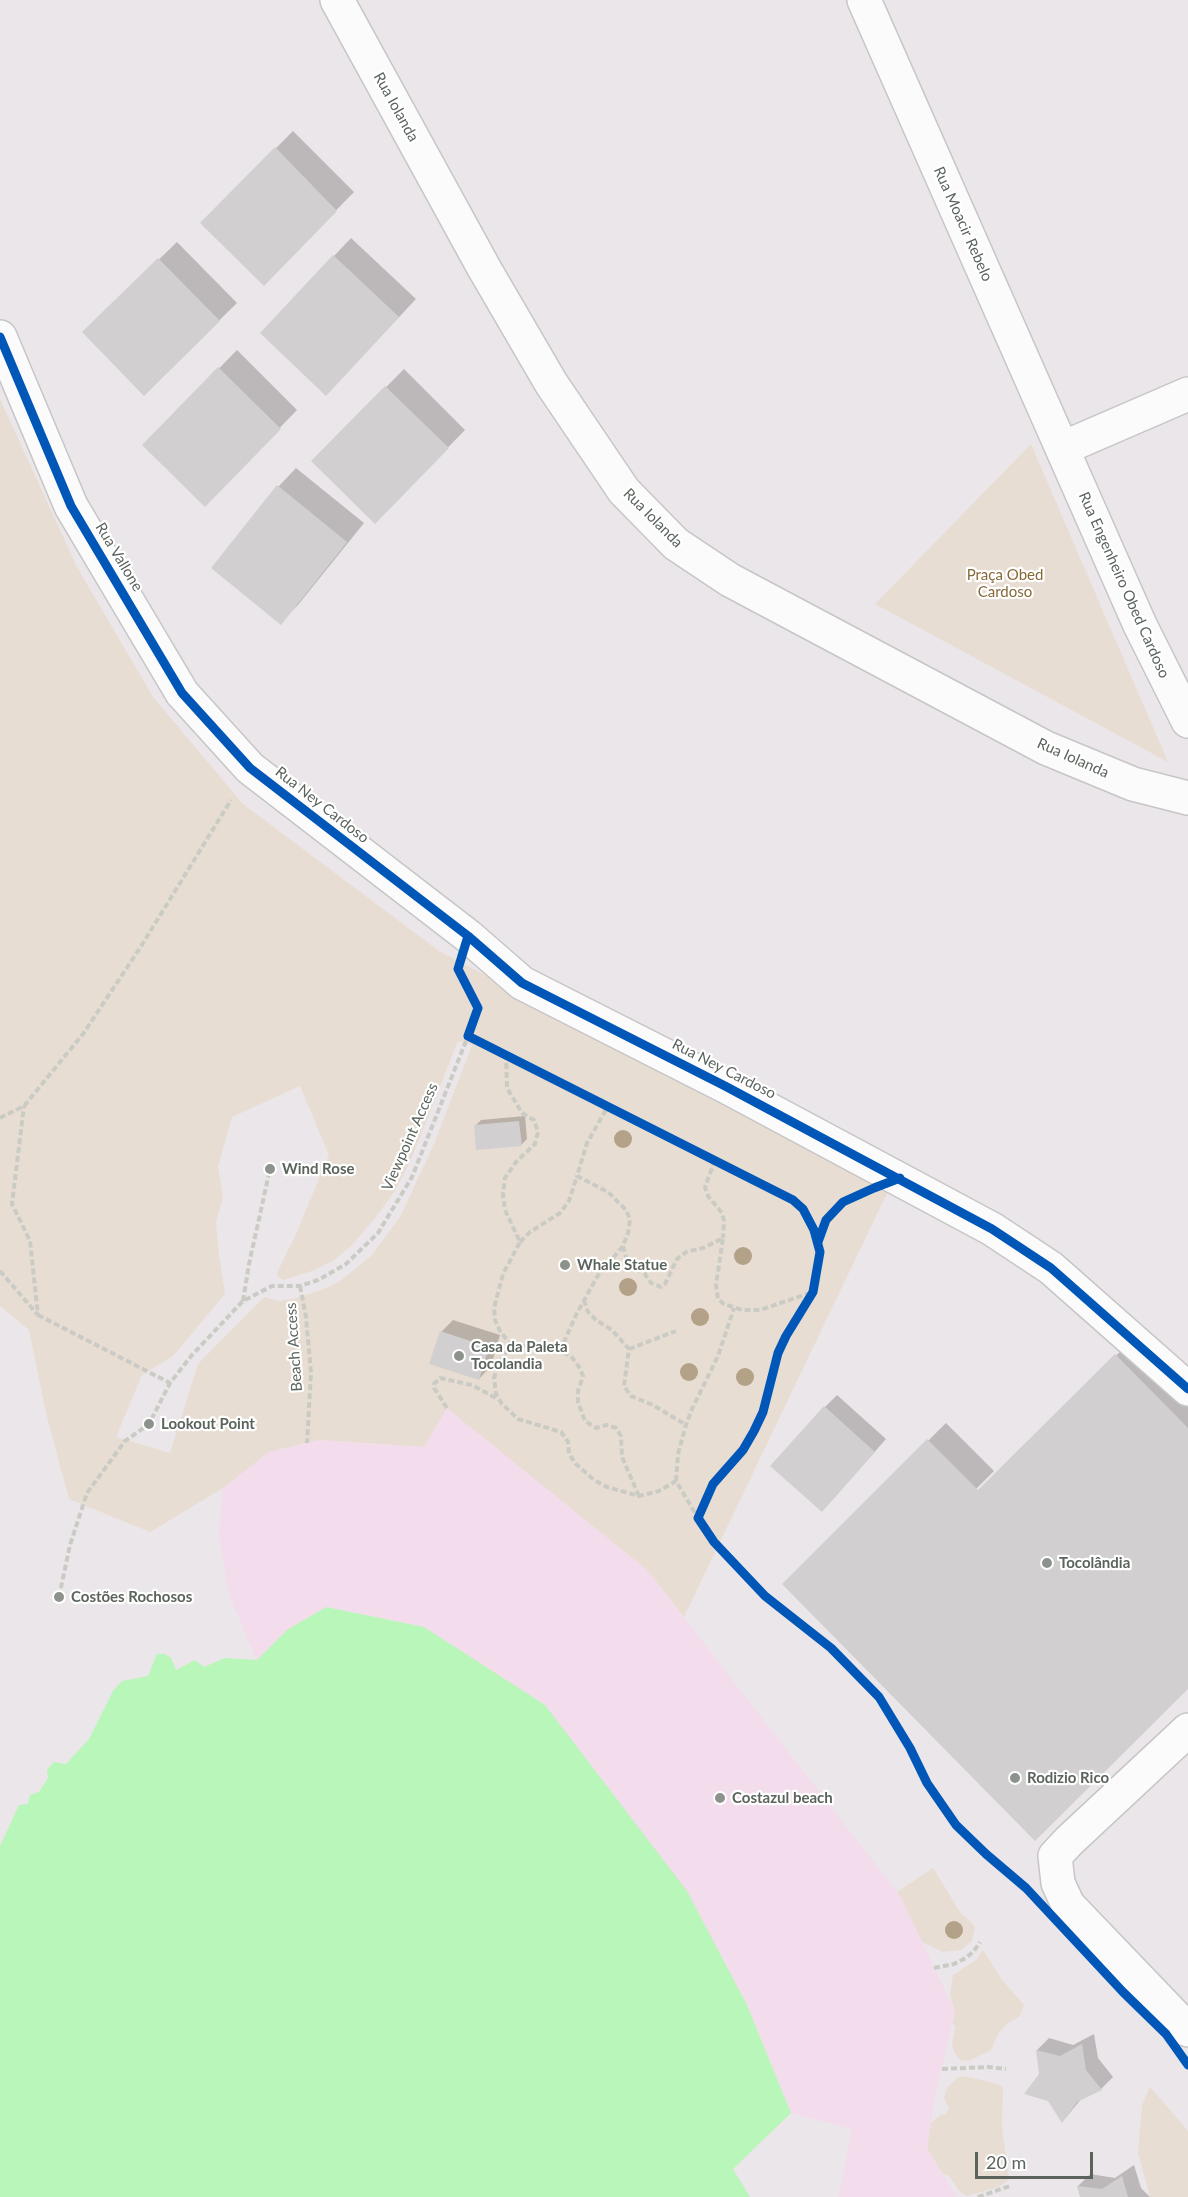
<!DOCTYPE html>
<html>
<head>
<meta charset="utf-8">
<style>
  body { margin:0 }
  #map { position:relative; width:1188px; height:2197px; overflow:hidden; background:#ebe6e9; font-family:Lato,sans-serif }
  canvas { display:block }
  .scale { position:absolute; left:975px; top:2152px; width:118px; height:27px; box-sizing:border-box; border:3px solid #5b645c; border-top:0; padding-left:8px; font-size:18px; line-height:21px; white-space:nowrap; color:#5b645c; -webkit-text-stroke:4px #fff; paint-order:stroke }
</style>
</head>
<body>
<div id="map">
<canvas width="1188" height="2197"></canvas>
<div class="scale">20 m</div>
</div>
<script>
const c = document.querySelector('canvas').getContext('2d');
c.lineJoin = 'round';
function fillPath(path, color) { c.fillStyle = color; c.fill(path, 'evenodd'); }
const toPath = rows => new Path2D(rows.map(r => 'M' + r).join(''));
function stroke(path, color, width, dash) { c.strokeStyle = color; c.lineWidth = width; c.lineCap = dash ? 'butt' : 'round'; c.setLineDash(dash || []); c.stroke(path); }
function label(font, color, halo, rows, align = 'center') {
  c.font = font + ' Lato,sans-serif'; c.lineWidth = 4.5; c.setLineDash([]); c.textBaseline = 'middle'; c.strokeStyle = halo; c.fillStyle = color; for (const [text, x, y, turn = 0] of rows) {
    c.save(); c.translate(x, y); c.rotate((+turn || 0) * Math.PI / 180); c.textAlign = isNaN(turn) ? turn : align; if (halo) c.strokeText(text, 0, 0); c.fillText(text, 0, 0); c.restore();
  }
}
const green = toPath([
  [0,399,77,567,153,697,243,804,439,951,890,1187,684,1617,647,1570,447,1409,424,1447,319,1440,269,1452,223,1488,150,1532,69,1499,46,1413,29,1330,0,1306],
  [458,1041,472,1045,434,1144,400,1217,371,1256,339,1282,321,1290,293,1299,278,1301,264,1297,198,1364,170,1453,116,1437,142,1375,173,1356,225,1294,219,1255,216,1222,223,1198,218,1166,232,1117,300,1086,329,1155,296,1234,277,1273,278,1277,283,1280,315,1270,334,1260,352,1245,375,1218,394,1192,408,1166,419,1140],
  [1031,444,1168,762,875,604],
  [933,1868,960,1912,975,1926,972,1941,961,1950,943,1952,922,1942,897,1892],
  [983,1950,1002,1980,1024,2005,1020,2016,1008,2023,998,2034,991,2050,969,2061,960,2060,954,2052,952,2044,955,2027,952,2023,955,2012,950,1995,953,1975,976,1960],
  [962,2076,995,2083,1003,2087,1002,2127,1009,2180,999,2187,967,2196,960,2192,949,2176,942,2173,927,2148,931,2123,940,2115,946,2114,949,2109,944,2097,948,2087,956,2079],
  [1150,2087,1188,2131,1188,2197,1150,2197,1138,2153,1142,2105]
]);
const sand = toPath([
  [447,1408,647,1570,901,1897,955,2012,935,2095,927,2148,957,2197,839,2197,852,2129,791,2113,747,2005,424,1627,327,1607,287,1630,257,1661,229,1595,219,1536,223,1488,269,1452,319,1440,424,1447]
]);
const water = toPath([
  [326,1607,424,1627,545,1705,687,1891,747,2005,791,2113,733,2169,750,2197,0,2197,0,1846,19,1805,28,1804,30,1795,39,1792,48,1778,47,1770,54,1762,66,1764,89,1739,113,1691,122,1681,148,1676,157,1654,165,1654,171,1658,176,1670,195,1660,204,1667,225,1658,257,1660,287,1630]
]);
const shadow = toPath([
  [293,131,354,192,264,284,202,223],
  [351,238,416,299,344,376,334,256],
  [177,242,237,303,144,394,84,332],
  [237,350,297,410,205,505,144,445],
  [404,369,465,430,375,522,313,461],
  [296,468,364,523,298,605,280,623,213,568,279,486],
  [525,1116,527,1139,521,1145,475,1126,481,1120],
  [453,1320,500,1335,491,1366,479,1379,441,1332],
  [1139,1333,1188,1382,1188,1687,1035,1839,784,1584,946,1423,994,1471,854,1611,856,1613],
  [837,1395,886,1439,834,1498,825,1407],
  [1094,2034,1098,2058,1113,2077,1101,2089,1082,2098,1063,2121,1041,2074,1037,2050,1049,2038,1073,2045],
  [1134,2165,1141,2188,1150,2197,1081,2197,1078,2186,1090,2174,1115,2178]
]);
const building = toPath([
  [275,147,337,211,264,286,200,223],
  [333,255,399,317,326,396,260,333],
  [158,258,220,321,144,396,82,332],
  [218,367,281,429,205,507,142,445],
  [385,386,449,448,375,524,311,461],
  [277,485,347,542,281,625,211,568],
  [519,1121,522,1146,476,1150,474,1125],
  [440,1331,489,1347,479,1380,429,1364],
  [1115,1354,1188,1428,1188,1689,1035,1841,782,1584,927,1439,978,1490],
  [824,1406,875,1452,822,1512,770,1466],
  [1082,2044,1086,2070,1102,2090,1077,2102,1062,2123,1048,2101,1024,2094,1039,2074,1036,2050,1060,2056],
  [1122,2176,1128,2197,1080,2197,1077,2186,1102,2189]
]);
const path = toPath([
  [506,1054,507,1088,522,1113,534,1120,538,1132,535,1144,516,1162,505,1178,503,1194,505,1210,520,1242,503,1274,494,1308,495,1320,500,1331,510,1344,497,1369,494,1378,496,1394,502,1404,518,1419,561,1432,568,1442,569,1454,576,1464,594,1480,607,1487,639,1496,659,1491,676,1481,698,1518],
  [0,1118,24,1106,83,1034,140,948,231,800],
  [715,1160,705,1187,708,1196,722,1213,724,1221,723,1238],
  [520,1242,530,1232,560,1213,569,1201,577,1176],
  [623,1246,626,1257,633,1267,645,1274,651,1283,661,1287,665,1284,677,1259,686,1252,703,1248,723,1238,716,1285,718,1299,724,1304,742,1310,760,1310,813,1292],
  [0,1271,38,1315,30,1241,12,1204,24,1106],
  [300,1286,306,1317,311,1373,307,1443],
  [584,1300,588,1312,596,1320,612,1330,629,1349,624,1386,631,1396,653,1405,686,1425],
  [243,1301,249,1264,270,1169],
  [38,1315,170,1383],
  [510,1344,560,1351,571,1356,579,1367,583,1376,578,1391,578,1402,585,1421,596,1428,607,1425,616,1428,621,1436,622,1457,639,1496],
  [629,1349,676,1331],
  [560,1351,576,1315,597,1277,623,1246,628,1233,630,1219,626,1210,608,1192,577,1176,587,1143,608,1106],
  [447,1408,434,1388,434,1384,440,1378,472,1385,498,1399],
  [676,1481,678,1454,686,1425,692,1409,718,1356,734,1308],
  [59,1597,70,1545,87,1493,125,1441,149,1424,170,1383,192,1355,243,1301,272,1286,300,1286,318,1280,346,1264,378,1233,412,1177,468,1036],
  [934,1968,954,1964,966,1958,974,1951,980,1942],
  [942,2069,988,2067,1006,2069],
  [978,2197,1010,2186]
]);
const minor = toPath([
  [337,0,484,268,551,383,624,491,676,544,730,580,1046,748,1133,784,1188,798],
  [864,0,1140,625,1188,721],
  [0,337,71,506,182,693,250,768,468,936,522,983,725,1086,992,1229,1051,1268,1188,1389],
  [1063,448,1188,394],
  [1188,1730,1069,1841,1055,1856,1058,1883,1068,1905,1188,2030]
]);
const cycleway = toPath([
  [0,337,71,506,182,693,250,768,468,936,522,983,725,1086,992,1229,1051,1268,1188,1389],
  [468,936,458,969,478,1008,468,1036,793,1200,803,1209,814,1230,820,1252,813,1292,786,1336,778,1353,763,1412,754,1431,743,1450,713,1484,698,1518,714,1542,765,1596,831,1648,879,1697,910,1748,927,1783,956,1825,986,1854,1026,1888,1123,1992,1166,2034,1188,2065],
  [818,1242,826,1220,843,1202,874,1188,900,1178]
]);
const trees = [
  [623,1139],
  [743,1256],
  [628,1287],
  [700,1317],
  [689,1372],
  [745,1377],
  [954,1930]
];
const markers = [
  [270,1169,6,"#8d928d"],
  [565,1265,6,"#8d928d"],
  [459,1356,6,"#8d928d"],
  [149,1424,6,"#8d928d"],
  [1047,1563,6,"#8d928d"],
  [59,1597,6,"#8d928d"],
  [1015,1778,6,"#8d928d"],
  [720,1798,6,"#8d928d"]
];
const streetNames = [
  ["Rua Iolanda",396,107,61],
  ["Rua Moacir Rebelo",963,224,66],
  ["Rua Iolanda",653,518,45],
  ["Rua Vallone",119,557,59],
  ["Rua Engenheiro Obed Cardoso",1124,585,66],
  ["Rua Iolanda",1073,758,24],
  ["Rua Ney Cardoso",322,805,38],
  ["Rua Ney Cardoso",724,1069,27],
  ["Viewpoint Access",410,1137,-66],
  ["Beach Access",294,1347,-94]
];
const parkNames = [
  ["Praça Obed",1005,575],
  ["Cardoso",1005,592]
];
const poiNames = [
  ["Wind Rose",282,1169],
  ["Whale Statue",577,1265],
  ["Casa da Paleta",471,1347],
  ["Tocolandia",471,1364],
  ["Lookout Point",161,1424],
  ["Tocolândia",1059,1563],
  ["Costões Rochosos",71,1597],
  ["Rodizio Rico",1027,1778],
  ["Costazul beach",732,1798]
];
fillPath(green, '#e8ddd2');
fillPath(sand, '#f3dceb');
fillPath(water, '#b9f6b9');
fillPath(shadow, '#0003');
fillPath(building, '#d1cfd0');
stroke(minor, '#c6c6c6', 36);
stroke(path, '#cacbc5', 4, [6, 3]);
stroke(minor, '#fcfbfc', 33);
stroke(cycleway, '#0057b8', 9);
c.fillStyle = '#b3a188';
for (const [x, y] of trees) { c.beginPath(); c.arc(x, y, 9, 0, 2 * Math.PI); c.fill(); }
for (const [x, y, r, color] of markers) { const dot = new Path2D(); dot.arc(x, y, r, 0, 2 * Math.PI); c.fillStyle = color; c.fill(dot); stroke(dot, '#fff', 2); }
label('15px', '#5b645c', '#fff', streetNames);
label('15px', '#866938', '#fff', parkNames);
label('bold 15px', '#5b645c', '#fff', poiNames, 'left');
</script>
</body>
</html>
